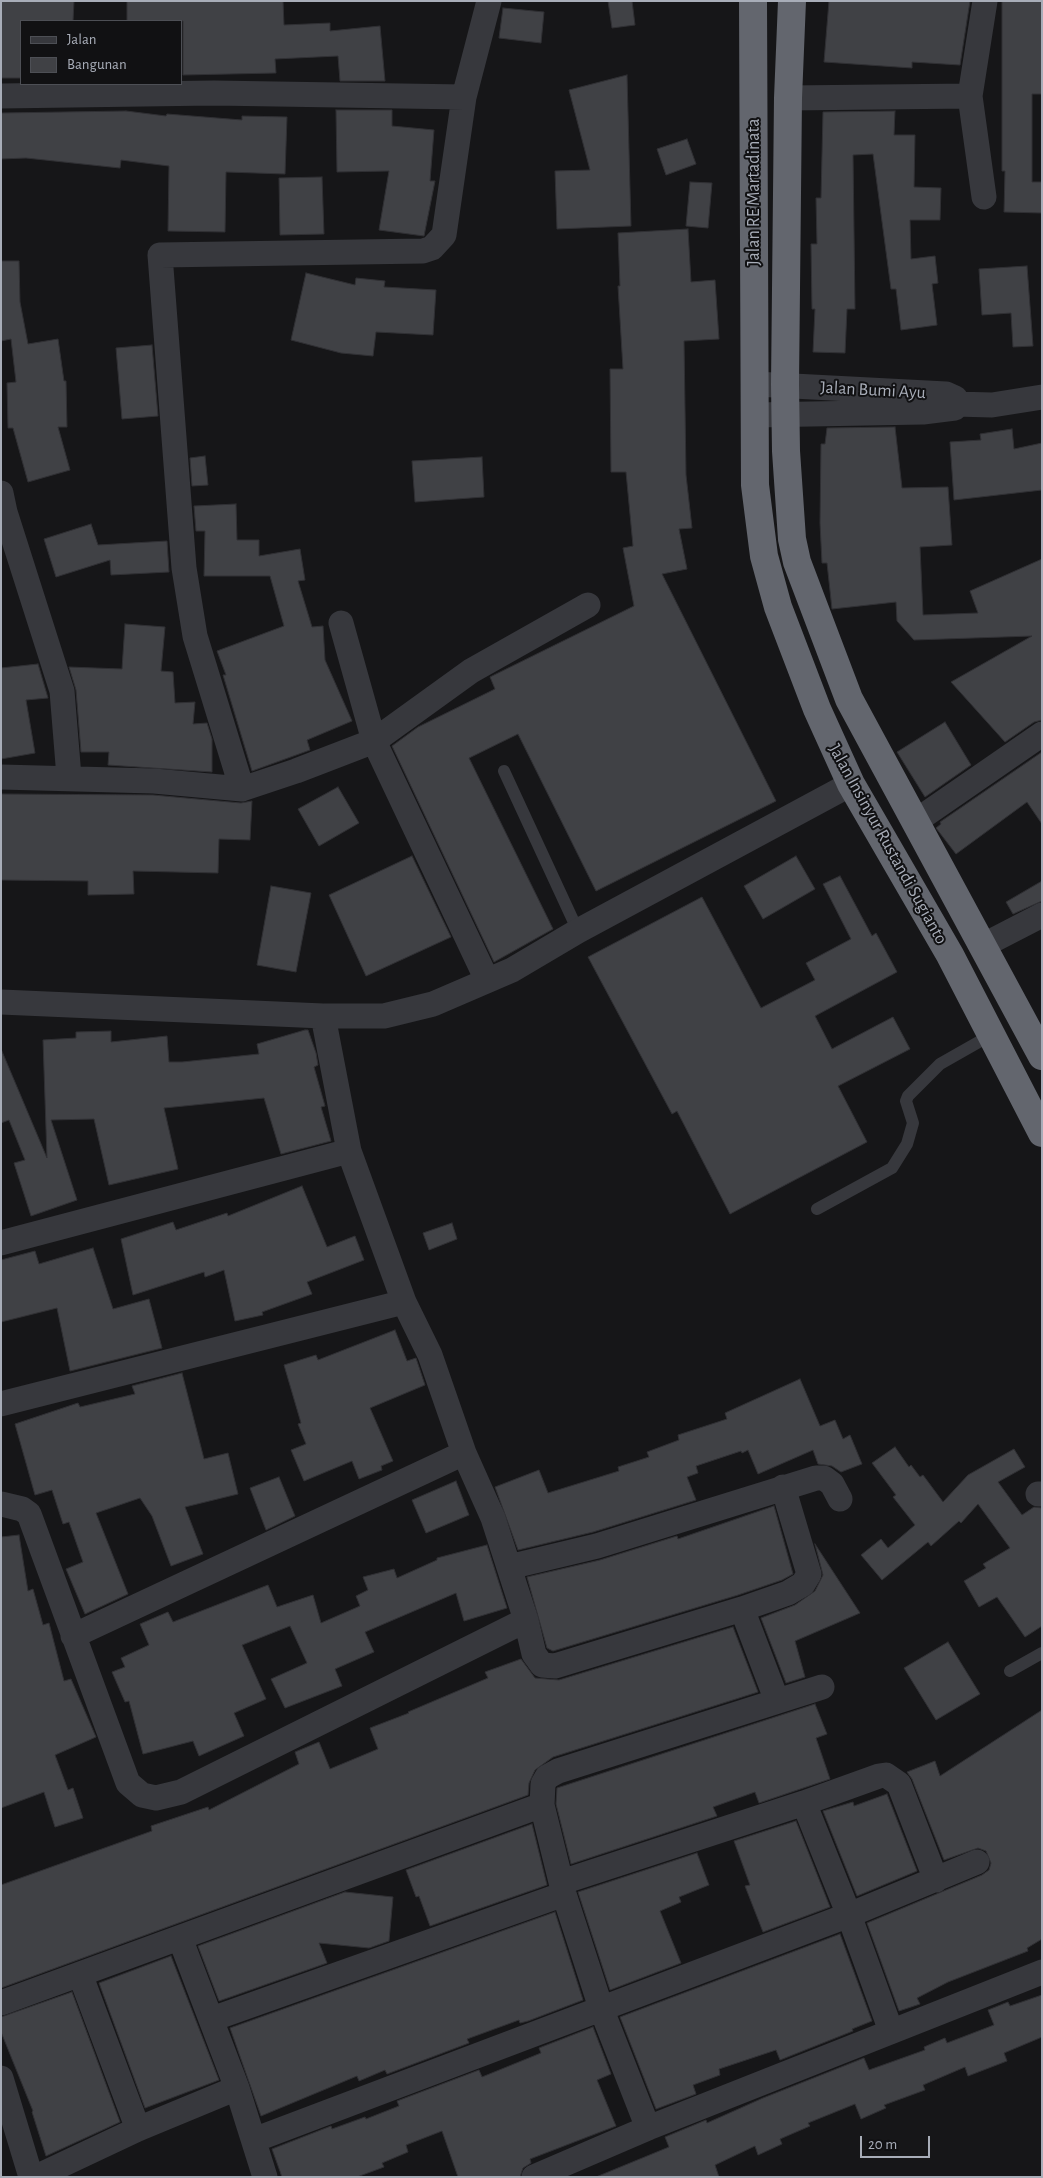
<!DOCTYPE html>
<html>
<head>
<meta charset="utf-8">
<style>
  body { margin:0 }
  #map { position:relative; width:1043px; height:2178px; overflow:hidden; background:#161618; font-family:"Alegreya Sans",sans-serif }
  canvas { display:block }
  .frame { position:absolute; inset:0; border:2px solid #a8adb8; pointer-events:none }
  .legend { position:absolute; left:20px; top:20px; width:162px; height:65px; box-sizing:border-box; background:#111113; border:1px solid #4d4f55; margin:0; padding:6px 9px; list-style:none; font-size:15px; color:#a8adb8 }
  .legend li { display:flex; align-items:center; gap:10px; height:25px }
  .legend b { width:25px; border:1px solid #4d4f55 }
  .scale { position:absolute; left:860px; top:2136px; width:70px; height:22px; box-sizing:border-box; border:2px solid #a8adb8; border-top:0; padding-left:6px; font-size:15px; line-height:18px; white-space:nowrap; color:#a8adb8; -webkit-text-stroke:4px #111113; paint-order:stroke }
</style>
</head>
<body>
<div id="map">
<canvas width="1043" height="2178"></canvas>
<div class="frame"></div>
<ul class="legend">
<li><b style="height:6px;background:#37383d"></b>Jalan</li>
<li><b style="height:14px;background:#404145"></b>Bangunan</li>
</ul>
<div class="scale">20 m</div>
</div>
<script>
const c = document.querySelector('canvas').getContext('2d');
c.lineJoin = 'round';
function fillPath(path, color) { c.fillStyle = color; c.fill(path, 'evenodd'); }
const toPath = rows => new Path2D(rows.map(r => 'M' + r).join(''));
function stroke(path, color, width, dash) { c.strokeStyle = color; c.lineWidth = width; c.lineCap = dash ? 'butt' : 'round'; c.setLineDash(dash || []); c.stroke(path); }
function label(font, color, halo, rows, align = 'center') {
  c.font = font + ' "Alegreya Sans",sans-serif'; c.lineWidth = 4; c.setLineDash([]); c.textBaseline = 'middle'; c.strokeStyle = halo; c.fillStyle = color; for (const [text, x, y, turn = 0] of rows) {
    c.save(); c.translate(x, y); c.rotate((+turn || 0) * Math.PI / 180); c.textAlign = isNaN(turn) ? turn : align; if (halo) c.strokeText(text, 0, 0); c.fillText(text, 0, 0); c.restore();
  }
}
const building = toPath([
  [1,1,74,1,73,21,21,21,21,78,1,78,1,1],
  [127,1,283,1,284,25,330,23,330,31,380,26,385,81,340,81,338,56,275,59,276,73,183,75,183,21,127,21,127,1],
  [608,1,632,1,635,25,612,28,608,1],
  [829,1,970,1,960,65,912,62,912,68,824,62,829,1],
  [1002,1,1042,1,1042,94,1032,94,1032,182,1042,182,1042,213,1004,212,1005,171,1002,171,1002,1],
  [503,8,544,12,541,43,499,38,503,8],
  [627,75,631,226,557,229,555,171,590,170,569,90,627,75],
  [336,110,392,110,392,126,434,130,430,181,435,181,424,236,379,230,389,171,337,172,336,110],
  [126,111,166,116,167,114,242,120,242,116,287,117,285,174,226,172,225,232,168,231,169,166,121,160,120,168,26,158,1,159,1,113,126,111],
  [895,111,894,135,915,135,914,187,941,188,940,220,910,220,911,259,935,256,938,283,932,284,937,325,901,330,896,289,891,289,873,154,853,155,855,309,847,309,845,353,813,352,815,309,812,309,811,244,817,244,816,198,821,198,823,112,895,111],
  [687,139,696,164,666,175,657,149,687,139],
  [322,177,324,234,280,235,279,178,322,177],
  [690,182,712,183,708,228,686,226,690,182],
  [688,229,691,282,715,280,719,339,684,341,686,475,692,528,679,529,687,569,662,574,776,801,596,891,518,734,469,758,553,929,494,962,392,746,418,727,495,689,490,677,634,606,623,548,633,546,626,472,611,472,610,369,623,369,618,286,620,286,618,233,688,229],
  [1,261,19,261,20,302,28,344,58,339,64,381,66,381,67,427,58,427,70,470,28,482,13,428,8,428,7,383,16,382,11,339,1,341,1,261],
  [1027,266,1033,346,1013,347,1011,313,982,315,979,269,1027,266],
  [306,273,355,285,356,278,385,281,384,287,436,290,433,335,376,332,373,356,341,353,291,340,306,273],
  [152,345,158,416,122,419,116,348,152,345],
  [895,427,902,488,948,487,952,545,920,547,923,615,978,613,970,591,1042,559,1042,720,1034,722,1005,742,951,682,1032,636,914,640,897,621,896,602,832,609,827,563,822,563,820,523,821,444,825,444,827,428,895,427],
  [1012,429,1014,449,1042,443,1042,490,954,500,950,442,981,440,980,434,1012,429],
  [205,456,208,485,192,486,190,458,205,456],
  [482,457,484,497,415,502,412,461,482,457],
  [236,504,237,540,259,540,259,556,300,549,305,580,298,581,312,627,323,626,325,660,352,721,307,740,310,750,252,771,223,675,226,675,217,651,284,626,270,576,204,576,205,531,196,531,194,506,236,504],
  [91,524,98,545,167,541,169,572,111,575,110,560,56,577,44,539,91,524],
  [125,624,165,627,161,671,173,672,175,703,195,702,193,724,207,723,212,739,212,772,108,765,109,752,81,752,76,690,69,667,122,669,125,624],
  [38,664,48,698,26,700,35,753,1,759,1,668,38,664],
  [945,722,971,765,925,797,897,752,945,722],
  [1042,752,1042,824,1027,802,956,854,936,828,941,824,940,822,1042,752],
  [338,787,359,823,319,846,298,809,338,787],
  [1,794,153,795,241,803,252,801,250,840,219,839,218,873,133,871,134,894,88,895,88,881,1,880,1,794],
  [412,856,451,937,366,976,329,895,412,856],
  [796,856,815,889,763,919,744,886,796,856],
  [840,876,872,936,876,933,897,972,815,1016,832,1049,893,1017,910,1049,838,1086,867,1142,730,1214,677,1111,672,1114,588,957,702,897,761,1008,815,980,806,963,851,939,823,884,840,876],
  [1042,881,1042,901,1013,914,1006,902,1042,881],
  [271,886,311,893,296,972,257,965,271,886],
  [305,1030,308,1030,316,1053,318,1065,314,1067,325,1106,321,1107,331,1141,281,1154,264,1098,164,1108,178,1169,109,1185,94,1119,51,1120,77,1200,31,1216,14,1163,25,1160,9,1120,1,1123,1,1049,47,1158,43,1040,76,1038,76,1032,111,1031,111,1042,167,1036,169,1062,182,1062,259,1054,257,1044,305,1030],
  [302,1186,327,1247,355,1236,364,1260,307,1282,312,1294,262,1312,263,1315,235,1321,224,1270,205,1277,204,1272,133,1295,121,1239,173,1222,176,1230,227,1213,228,1216,302,1186],
  [452,1223,457,1239,429,1250,423,1233,452,1223],
  [93,1248,113,1309,149,1299,162,1348,70,1371,57,1308,1,1322,1,1260,35,1251,39,1264,93,1248],
  [395,1330,407,1361,416,1358,425,1385,370,1408,393,1461,381,1466,382,1470,359,1479,352,1461,304,1481,291,1450,306,1444,298,1424,301,1423,284,1365,316,1355,318,1360,395,1330],
  [182,1373,204,1459,228,1453,238,1494,185,1507,203,1554,171,1566,152,1516,140,1498,96,1513,128,1594,85,1614,66,1569,83,1562,69,1522,63,1524,52,1490,35,1495,15,1424,78,1403,80,1407,135,1394,132,1386,182,1373],
  [800,1379,820,1426,835,1420,843,1439,850,1435,862,1464,841,1472,832,1466,818,1464,813,1450,758,1474,748,1450,742,1453,741,1451,696,1466,698,1473,687,1477,696,1500,593,1532,518,1550,495,1487,539,1470,548,1493,619,1471,618,1467,649,1457,647,1452,679,1440,678,1435,727,1419,725,1413,800,1379],
  [895,1447,909,1467,911,1465,920,1477,923,1475,943,1502,968,1475,1014,1449,1025,1467,998,1482,1022,1515,1034,1507,1042,1508,1042,1626,1025,1637,997,1597,979,1607,964,1581,986,1568,983,1564,1010,1548,978,1504,961,1523,959,1521,931,1546,928,1542,882,1580,861,1555,881,1539,888,1548,915,1525,893,1497,896,1495,872,1463,895,1447],
  [279,1477,295,1516,266,1530,250,1488,279,1477],
  [456,1481,469,1515,426,1533,412,1500,456,1481],
  [774,1506,793,1574,782,1580,738,1595,553,1651,547,1648,527,1577,600,1560,677,1536,678,1539,774,1506],
  [19,1535,28,1591,33,1589,43,1625,49,1623,64,1681,71,1679,96,1737,55,1755,68,1790,73,1788,83,1818,55,1827,44,1792,1,1808,1,1537,19,1535],
  [815,1544,860,1613,795,1641,805,1677,786,1683,761,1618,795,1605,815,1591,823,1575,815,1544],
  [487,1545,507,1608,464,1621,456,1593,365,1632,374,1652,335,1669,342,1686,285,1708,271,1679,307,1663,290,1626,242,1645,266,1699,234,1713,244,1736,199,1756,193,1741,143,1754,129,1701,125,1702,112,1672,125,1667,121,1658,149,1645,140,1624,168,1612,173,1622,268,1585,277,1607,313,1595,321,1623,360,1606,356,1596,368,1590,363,1577,394,1569,397,1578,437,1560,437,1558,487,1545],
  [733,1627,758,1692,553,1757,535,1770,529,1783,528,1795,1,1988,1,1885,152,1831,151,1826,208,1807,209,1810,299,1764,295,1752,319,1742,330,1769,378,1749,370,1728,409,1713,408,1712,488,1678,485,1672,521,1659,535,1678,559,1680,733,1627],
  [948,1642,980,1694,936,1720,904,1668,948,1642],
  [815,1704,827,1734,816,1738,830,1779,759,1803,755,1792,713,1807,717,1816,571,1864,556,1804,557,1788,815,1704],
  [1042,1710,1042,1939,1027,1948,1028,1951,948,1982,917,1998,920,2004,899,2011,867,1923,982,1875,989,1870,991,1863,986,1851,978,1848,944,1860,912,1779,907,1772,935,1761,940,1776,1042,1710],
  [887,1794,917,1871,857,1896,823,1811,853,1802,854,1806,887,1794],
  [796,1821,830,1907,763,1932,745,1886,750,1885,734,1841,796,1821],
  [532,1824,547,1885,430,1926,419,1896,416,1897,406,1870,532,1824],
  [697,1853,709,1885,679,1897,681,1902,660,1911,681,1963,610,1990,578,1892,697,1853],
  [345,1892,393,1897,389,1941,369,1948,319,1943,327,1963,219,2001,198,1946,345,1892],
  [555,1912,583,2000,528,2021,520,2023,519,2020,467,2039,469,2043,387,2074,385,2070,359,2081,357,2076,261,2116,230,2028,555,1912],
  [840,1934,872,2021,852,2029,853,2031,780,2060,776,2050,719,2069,720,2075,693,2085,696,2094,656,2109,620,2017,840,1934],
  [171,1956,219,2080,145,2108,99,1983,171,1956],
  [72,1992,120,2122,46,2156,32,2112,33,2111,1,2032,1,2017,72,1992],
  [1042,1995,1042,2037,1004,2053,1007,2061,968,2076,965,2067,923,2085,925,2090,884,2105,886,2108,861,2119,855,2104,808,2123,810,2126,780,2139,782,2144,758,2155,755,2146,715,2165,719,2177,596,2177,669,2147,665,2137,706,2120,707,2123,763,2098,864,2058,869,2070,925,2050,924,2047,945,2038,947,2043,994,2025,988,2010,1008,2002,1010,2006,1042,1995],
  [593,2027,611,2074,597,2080,616,2126,530,2159,531,2163,523,2168,520,2177,458,2177,442,2131,406,2145,408,2152,382,2163,384,2167,357,2177,282,2177,272,2149,331,2126,332,2129,365,2117,366,2119,399,2106,397,2101,479,2070,482,2077,541,2053,539,2048,593,2027]
]);
const lane = toPath([
  [504,771,578,931],
  [817,1209,892,1168,907,1144,913,1123,906,1101,908,1096,940,1064,991,1035],
  [1010,1671,1042,1653]
]);
const street = toPath([
  [1,96,214,93,464,97],
  [788,98,970,96],
  [984,197,970,96,985,1],
  [755,384,946,394,955,398,955,408,923,412,755,415],
  [955,404,992,405,1042,397],
  [1,493,5,512,62,691,69,777],
  [341,623,374,741,487,980],
  [1,777,154,781,242,789,296,771,374,741,471,671,588,605],
  [242,789,195,636,184,568,160,255,423,251,432,248,444,235,464,97,489,1],
  [916,821,1042,734],
  [982,946,1042,915],
  [1,1002,323,1016,384,1016,433,1004,512,970,578,931,851,784],
  [323,1016,349,1151,404,1302,430,1355,464,1453,493,1518,526,1620,534,1654,542,1665,555,1666,742,1609,788,1593,803,1584,809,1574,783,1487],
  [1,1243,349,1151],
  [1,1404,404,1302],
  [1038,1494,1042,1494],
  [1,1504,22,1509,29,1514,128,1783,142,1795,156,1798,181,1792,526,1620],
  [509,1567,597,1546,816,1478,824,1478,832,1484,840,1499],
  [742,1609,777,1701],
  [73,1636,464,1453],
  [804,1803,849,1915,891,2031],
  [562,1882,804,1803,879,1776,886,1775,899,1784,936,1880],
  [180,1938,237,2088],
  [80,1974,138,2129],
  [1,2003,542,1805],
  [212,2019,564,1894],
  [1,2078,31,2177],
  [648,2128,601,2008,564,1894,542,1805,543,1784,547,1777,558,1771,822,1687],
  [254,2140,849,1915,977,1862],
  [36,2177,138,2129,237,2088,265,2177],
  [534,2177,648,2128,1042,1972]
]);
const highway = toPath([
  [753,1,755,485,764,556,778,607,817,709,851,784,950,955,1042,1133],
  [792,1,788,98,785,384,786,451,792,539,797,562,849,699,1042,1056]
]);
const streetNames = [
  ["Jalan RE Martadinata",754,192,-90],
  ["Jalan Bumi Ayu",873,390,3],
  ["Jalan Insinyur Rustandi Sugianto",888,844,61]
];
fillPath(building, '#404145');
stroke(building, '#303034', 1);
stroke(lane, '#37383d', 12);
stroke(street, '#37383d', 25);
stroke(highway, '#63666e', 28);
label('18px', '#a8adb8', '#111113', streetNames);
</script>
</body>
</html>
